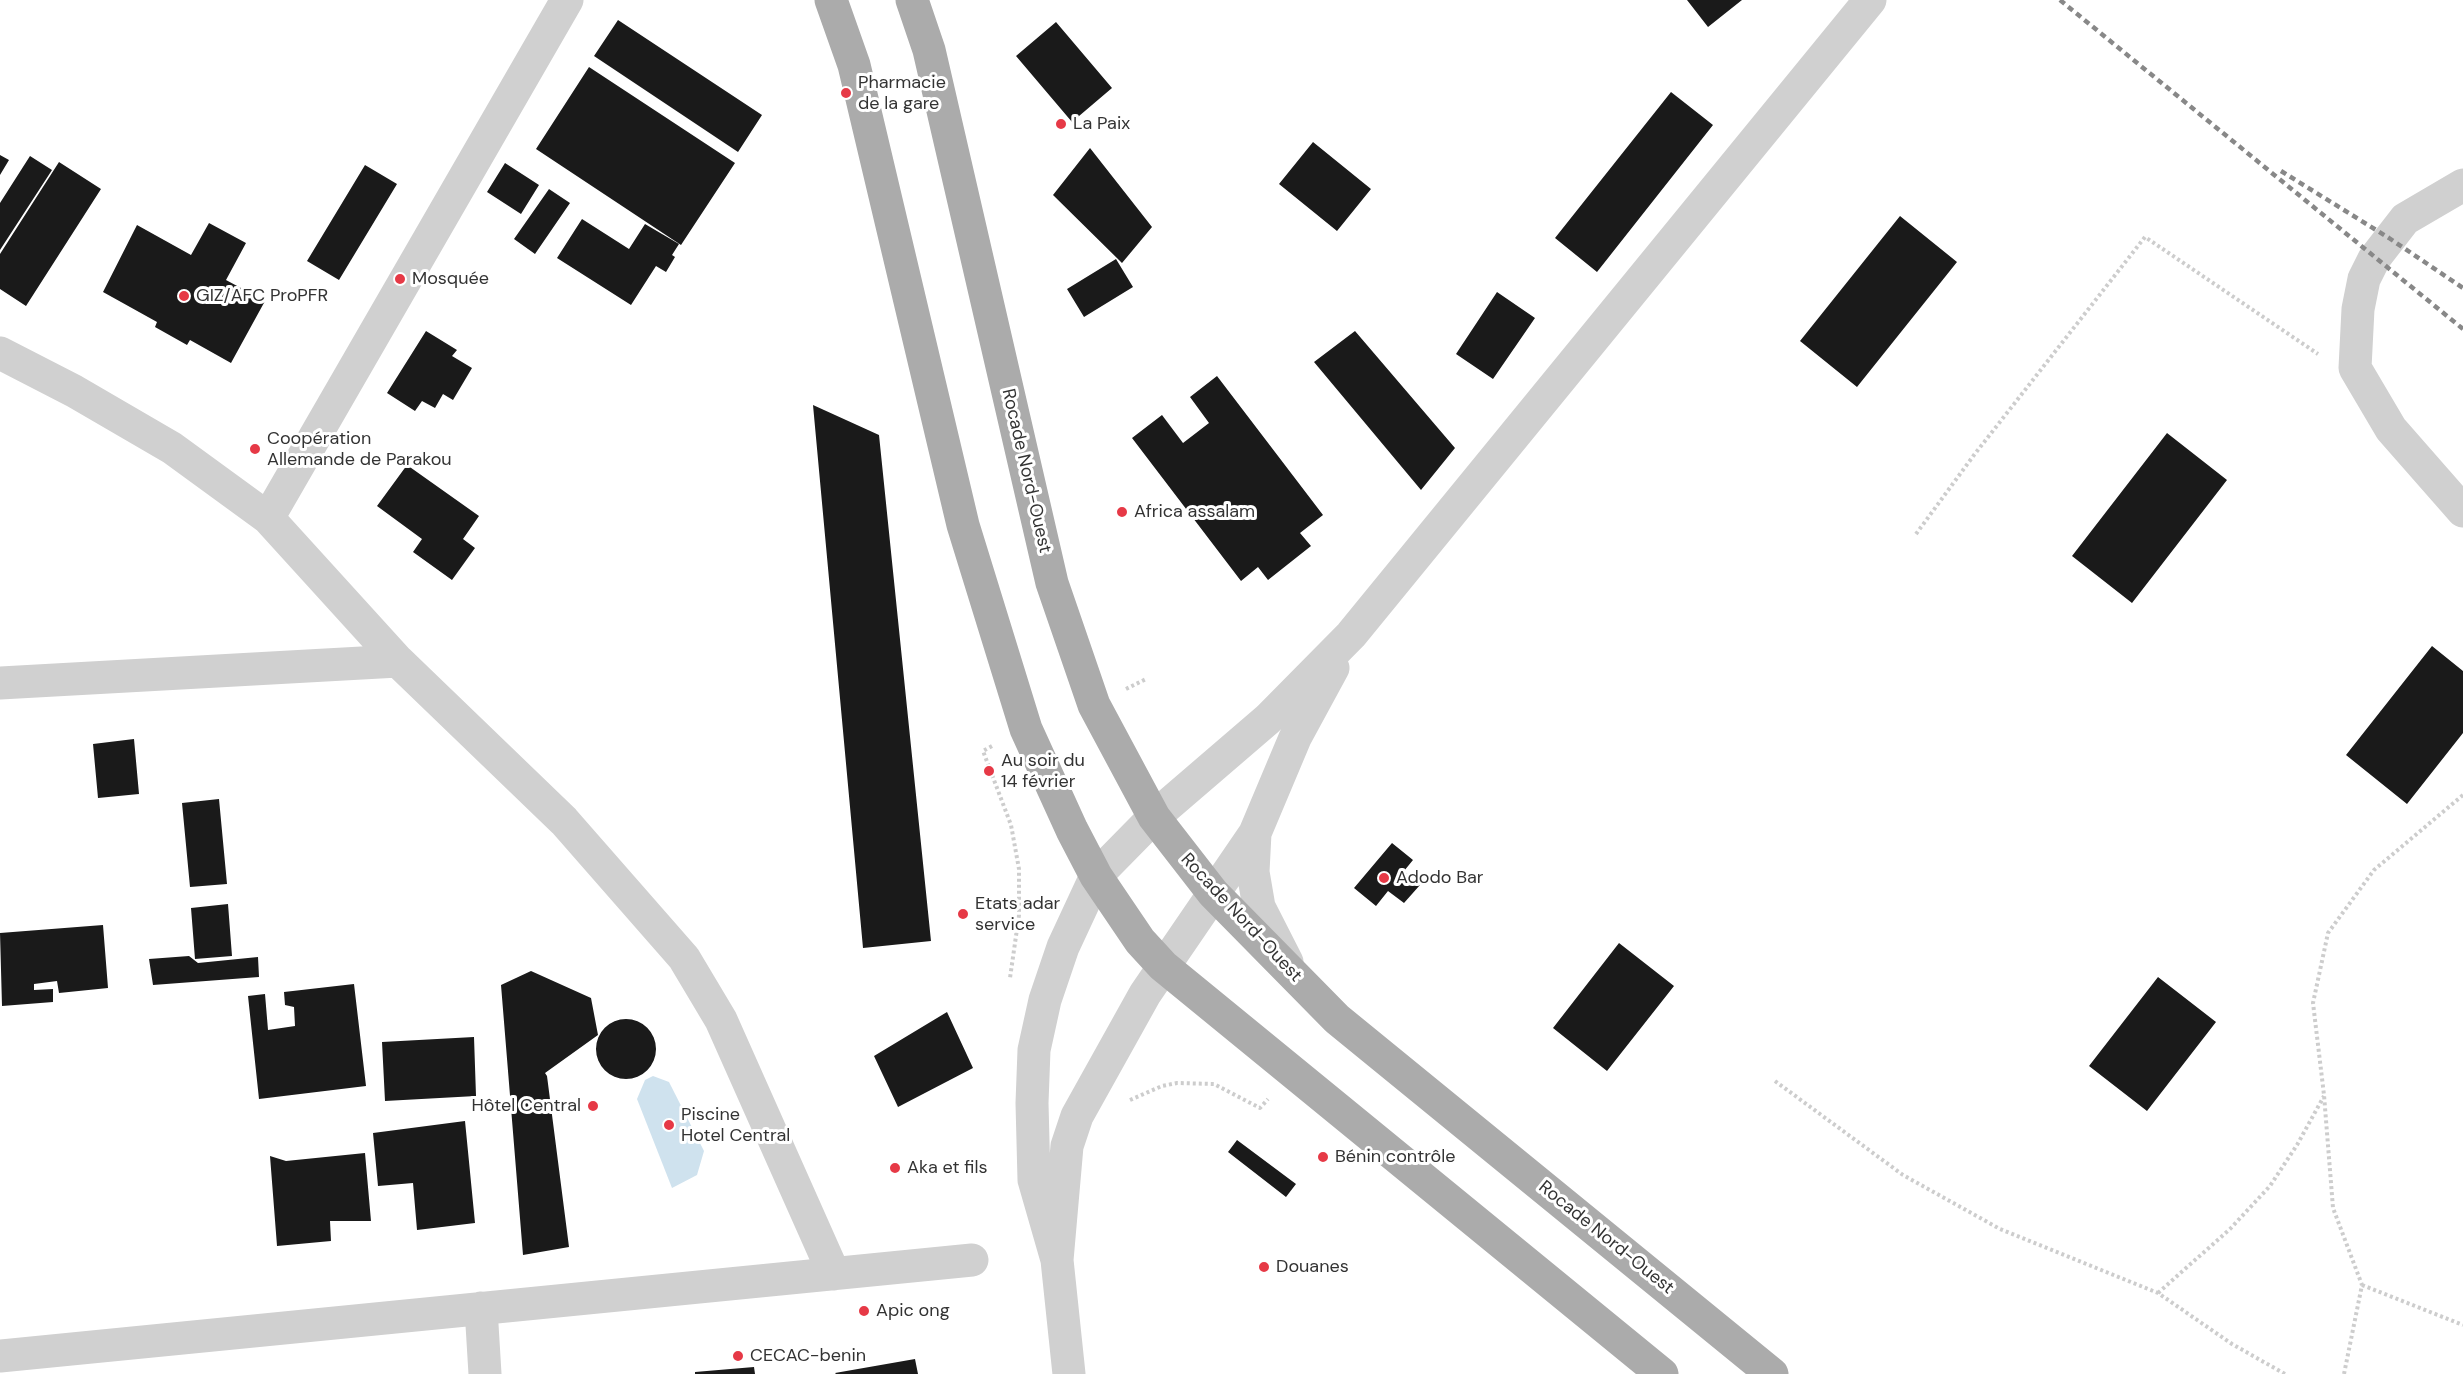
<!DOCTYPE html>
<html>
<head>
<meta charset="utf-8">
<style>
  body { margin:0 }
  canvas { display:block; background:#fff }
</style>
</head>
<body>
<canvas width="2463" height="1374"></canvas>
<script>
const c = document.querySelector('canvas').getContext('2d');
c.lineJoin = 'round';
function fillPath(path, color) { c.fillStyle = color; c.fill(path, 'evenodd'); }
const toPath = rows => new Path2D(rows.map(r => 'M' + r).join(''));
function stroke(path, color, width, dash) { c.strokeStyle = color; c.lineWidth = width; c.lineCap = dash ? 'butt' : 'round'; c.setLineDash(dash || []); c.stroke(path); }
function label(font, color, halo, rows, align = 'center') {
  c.font = font + ' "DM Sans",sans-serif'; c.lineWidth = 6; c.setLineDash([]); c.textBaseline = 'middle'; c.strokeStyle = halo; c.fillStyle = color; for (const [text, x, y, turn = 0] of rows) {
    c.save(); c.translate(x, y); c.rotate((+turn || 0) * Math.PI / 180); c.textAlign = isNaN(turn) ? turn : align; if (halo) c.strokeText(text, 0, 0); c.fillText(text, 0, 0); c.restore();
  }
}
const water = toPath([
  [653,1076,669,1082,704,1151,697,1175,672,1188,637,1099,645,1080]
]);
const building = toPath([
  [1687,0,1742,0,1708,27],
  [618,20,762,115,738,152,594,56],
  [1056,22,1112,88,1072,122,1016,56],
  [589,67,735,163,681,245,536,149],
  [1671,92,1713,125,1597,272,1555,238],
  [1313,142,1371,189,1337,231,1279,184],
  [1090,148,1152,227,1122,263,1053,195],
  [0,155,9,160,0,175],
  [30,156,52,170,0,250,0,203],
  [59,162,101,189,26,306,0,289,0,254],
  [505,163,539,185,521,214,487,192],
  [365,165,397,184,339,280,307,261],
  [549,189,570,203,535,254,514,239],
  [1900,216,1957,262,1857,387,1800,341],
  [582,219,629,249,645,224,679,244,672,255,675,257,666,272,656,266,631,305,557,258],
  [209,223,246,243,226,280,265,301,231,363,190,340,187,345,155,327,157,322,103,292,137,225,191,255],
  [1116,259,1133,287,1084,317,1067,289],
  [1497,292,1535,318,1493,379,1456,354],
  [426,331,457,350,452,356,472,368,453,400,443,394,435,408,422,401,415,411,387,393],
  [1355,331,1455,448,1421,490,1314,362],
  [1217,376,1323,515,1300,533,1311,546,1268,580,1258,567,1241,581,1132,438,1162,415,1183,443,1209,423,1190,397],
  [813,405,879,435,931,941,863,948],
  [2167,433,2227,480,2132,603,2072,556],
  [407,465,479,516,463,539,475,548,452,580,413,552,422,539,377,506],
  [2432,646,2463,671,2463,733,2407,804,2346,755],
  [134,739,139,794,98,798,93,744],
  [219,799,227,884,190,887,182,803],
  [1392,843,1413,860,1404,871,1420,885,1404,903,1388,891,1376,906,1354,888],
  [228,904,232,956,195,959,191,908],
  [103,925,108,988,59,993,57,981,34,984,34,990,53,989,53,1002,2,1006,0,933],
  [1619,943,1674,986,1607,1071,1553,1028],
  [189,956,198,963,258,957,259,977,153,985,149,959],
  [531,971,591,998,598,1035,545,1073,547,1076,569,1247,523,1255,501,985],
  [2158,977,2216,1022,2147,1111,2089,1066],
  [354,984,366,1086,259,1099,248,996,265,994,268,1030,295,1026,294,1007,285,1005,284,992],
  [947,1012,973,1068,898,1107,874,1056],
  '596 1049a30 30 0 1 1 60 0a30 30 0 1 1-60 0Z',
  [474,1037,476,1096,385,1101,382,1042],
  [465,1121,475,1223,417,1230,413,1183,378,1186,373,1133],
  [1237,1140,1296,1184,1286,1197,1228,1152],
  [365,1153,371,1221,330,1221,331,1241,277,1246,270,1156,286,1161],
  [915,1359,918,1374,836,1374,835,1373],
  [754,1367,755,1374,695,1374,695,1372]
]);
const path = toPath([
  [1916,534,1974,455,2145,237,2318,354],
  [1126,689,1146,679],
  [992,746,983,751,1011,825,1019,869,1019,915,1010,978],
  [1775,1081,1903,1175,2000,1229,2158,1293,2232,1344,2285,1374],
  [1130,1100,1162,1086,1177,1083,1214,1084,1260,1108,1268,1099],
  [2362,1285,2463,1325],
  [2158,1293,2230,1229,2270,1186,2297,1145,2324,1096],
  [2344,1374,2362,1285,2333,1208,2324,1095,2313,1003,2328,933,2374,870,2463,795]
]);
const minor = toPath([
  [2463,185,2405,219,2374,259,2364,279,2358,309,2355,368,2391,429,2463,511],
  [0,353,74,391,172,448,268,518,398,661,564,821,684,958,721,1020,834,1274],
  [268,518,567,0],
  [0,683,398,661],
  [1255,833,1253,872,1259,907,1287,962],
  [1057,1260,1034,1180,1032,1103,1034,1050,1045,1000,1063,947,1096,876,1154,817,1268,719,1351,635,1870,0],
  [481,1308,485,1374],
  [0,1356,972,1260],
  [1069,1374,1057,1260,1067,1146,1077,1116,1145,994,1255,833,1295,738,1333,668]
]);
const major = toPath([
  [831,0,854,65,963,525,1026,729,1072,830,1096,876,1140,941,1163,966,1662,1374],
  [912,0,929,50,1052,583,1094,705,1154,817,1213,893,1337,1019,1772,1374]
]);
const rail = toPath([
  [2060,0,2463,329],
  [2281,171,2389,238,2463,288]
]);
const markers = [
  [846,93,6,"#e63946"],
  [1061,124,6,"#e63946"],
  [400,279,6,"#e63946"],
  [184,296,6,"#e63946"],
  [255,449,6,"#e63946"],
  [1122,512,6,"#e63946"],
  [989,771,6,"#e63946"],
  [1384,878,6,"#e63946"],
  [963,914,6,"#e63946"],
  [593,1106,6,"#e63946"],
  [669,1125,6,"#e63946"],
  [1323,1157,6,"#e63946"],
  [895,1168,6,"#e63946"],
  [1264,1267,6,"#e63946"],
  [864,1311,6,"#e63946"],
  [738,1356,6,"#e63946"]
];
const poiNames = [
  ["Pharmacie",858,83],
  ["de la gare",858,104],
  ["La Paix",1073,124],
  ["Mosquée",412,279],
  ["GIZ/AFC ProPFR",196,296],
  ["Coopération",267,439],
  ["Allemande de Parakou",267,460],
  ["Africa assalam",1134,512],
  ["Au soir du",1001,761],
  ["14 février",1001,782],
  ["Adodo Bar",1396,878],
  ["Etats adar",975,904],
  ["service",975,925],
  ["Hôtel Central",581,1106,"right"],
  ["Piscine",681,1115],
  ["Hotel Central",681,1136],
  ["Bénin contrôle",1335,1157],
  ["Aka et fils",907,1168],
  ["Douanes",1276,1267],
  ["Apic ong",876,1311],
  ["CECAC-benin",750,1356]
];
const streetNames = [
  ["Rocade Nord-Ouest",1026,471,77],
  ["Rocade Nord-Ouest",1241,918,47],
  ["Rocade Nord-Ouest",1606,1238,39]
];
fillPath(water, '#cfe2ee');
fillPath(building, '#1a1a1a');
stroke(path, '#cdcdcd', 4, [3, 3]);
stroke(minor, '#d0d0d0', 33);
stroke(major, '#ababab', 33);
stroke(rail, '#888', 4.5, [6, 4.5]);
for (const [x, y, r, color] of markers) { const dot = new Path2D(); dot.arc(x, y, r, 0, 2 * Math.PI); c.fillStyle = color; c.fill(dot); stroke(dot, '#fff', 2); }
label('18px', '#333', '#fff', poiNames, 'left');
label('18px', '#333', '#fff', streetNames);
</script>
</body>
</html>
